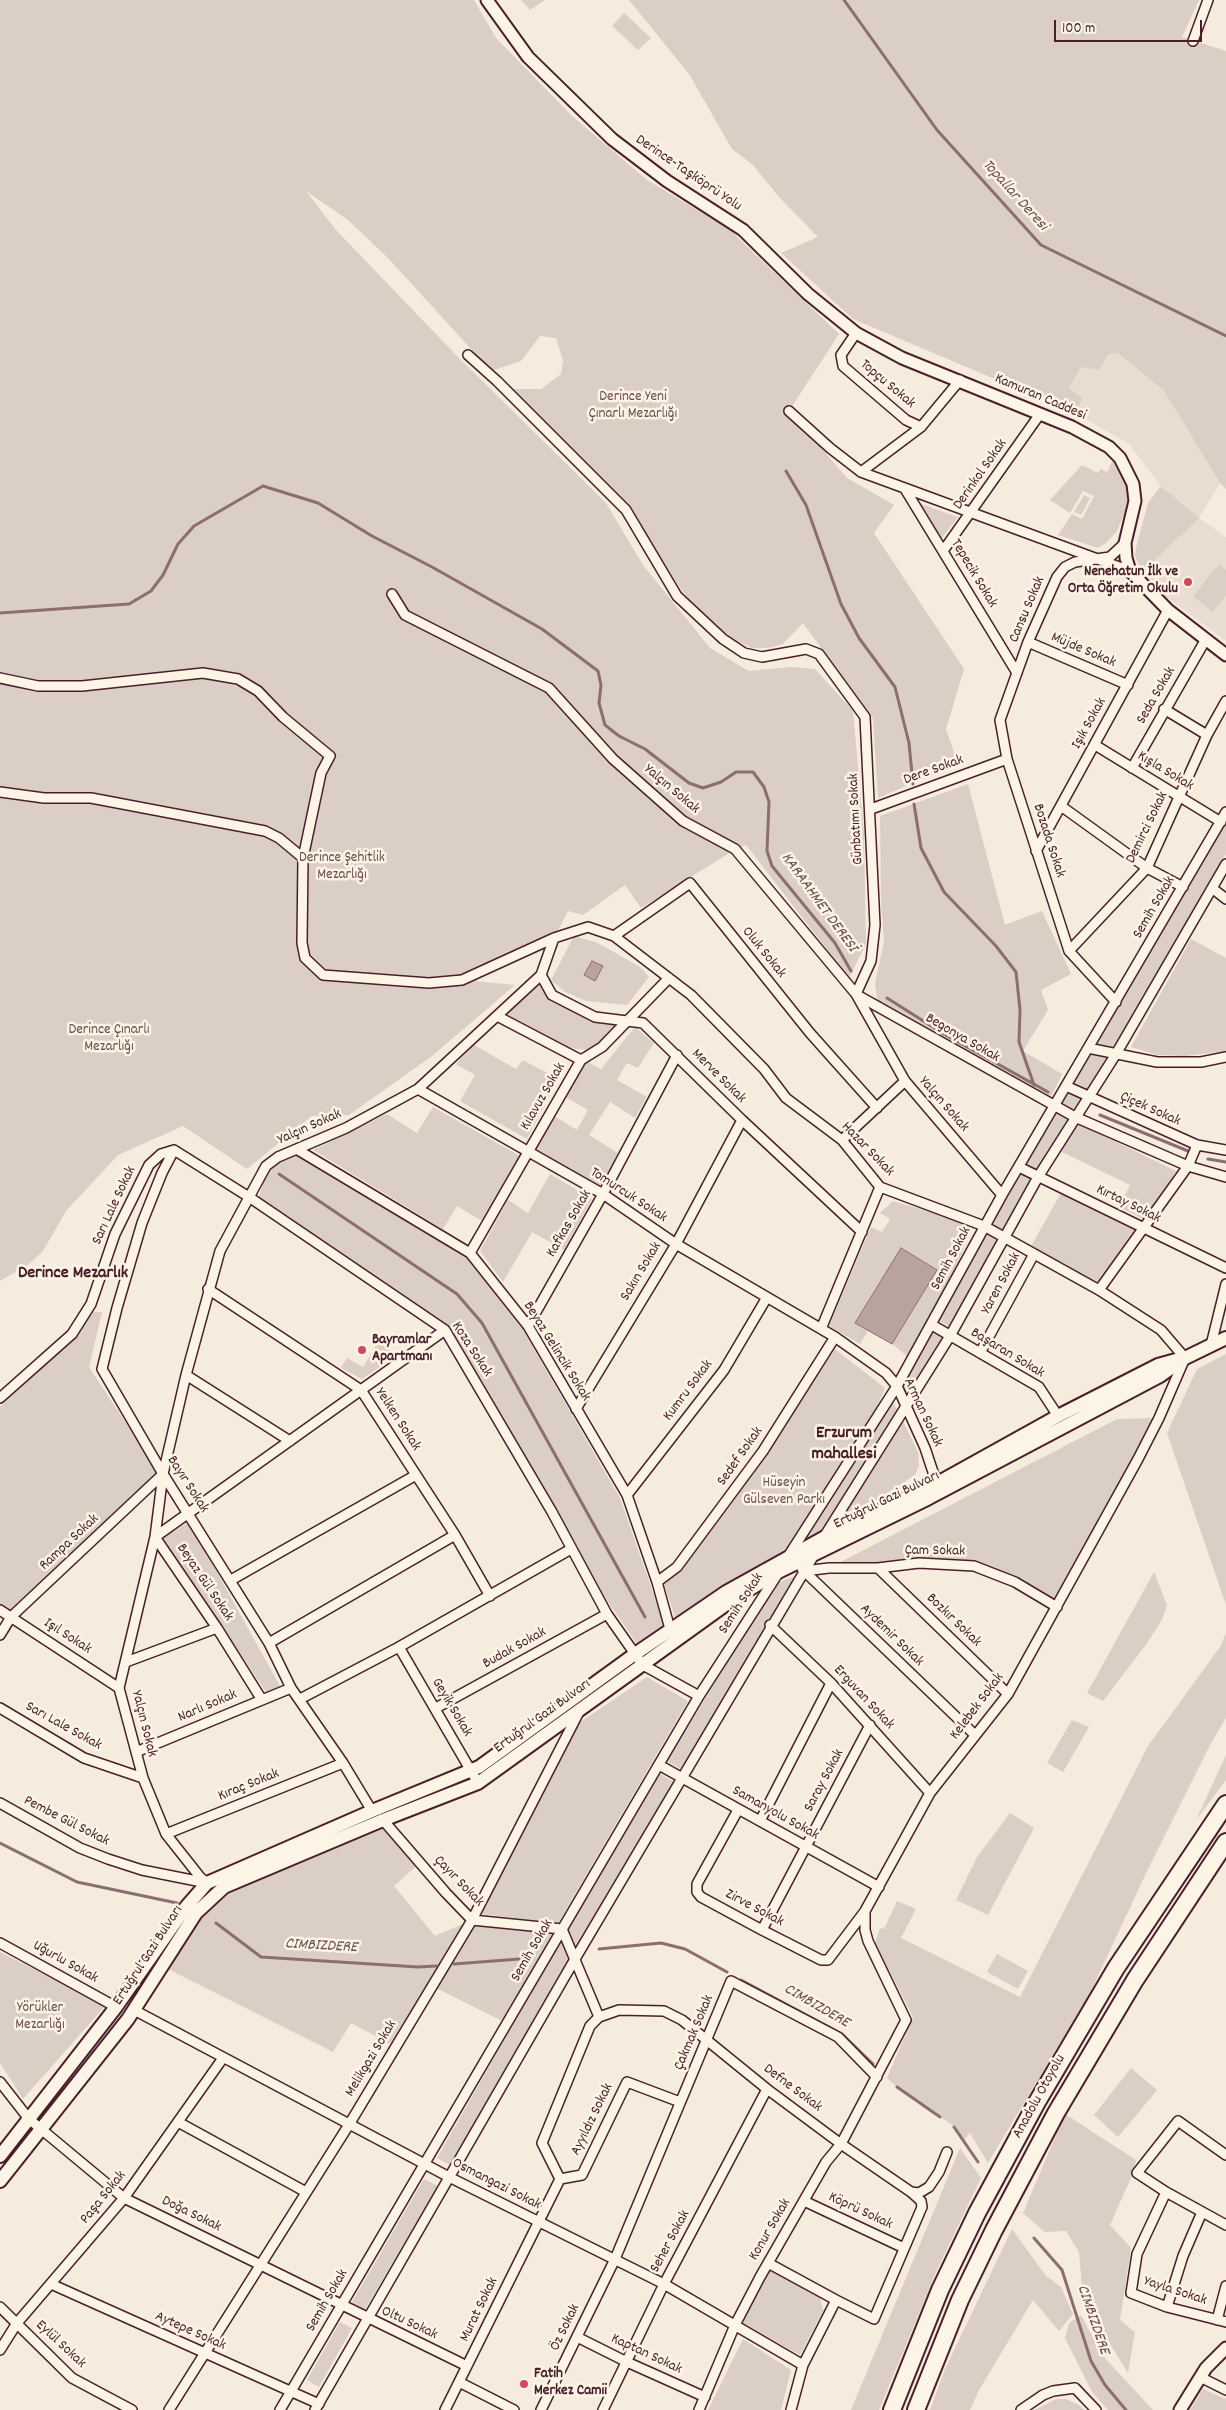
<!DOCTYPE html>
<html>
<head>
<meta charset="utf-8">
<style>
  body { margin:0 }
  #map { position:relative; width:1226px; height:2410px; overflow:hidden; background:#f5ecde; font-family:Dekko,sans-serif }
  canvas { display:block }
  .scale { position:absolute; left:1054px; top:20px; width:148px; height:22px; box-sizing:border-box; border:2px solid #4a1f2b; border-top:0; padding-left:6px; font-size:15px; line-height:18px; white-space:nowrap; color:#4a1f2b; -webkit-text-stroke:4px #fcf5e5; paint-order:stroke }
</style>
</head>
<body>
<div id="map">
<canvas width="1226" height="2410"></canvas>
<div class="scale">100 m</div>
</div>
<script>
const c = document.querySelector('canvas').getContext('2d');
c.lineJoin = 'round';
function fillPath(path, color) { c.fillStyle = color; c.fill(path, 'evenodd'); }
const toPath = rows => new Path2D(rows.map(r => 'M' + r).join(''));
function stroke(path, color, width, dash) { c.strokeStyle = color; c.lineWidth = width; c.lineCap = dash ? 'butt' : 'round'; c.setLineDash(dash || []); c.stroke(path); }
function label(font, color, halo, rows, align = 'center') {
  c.font = font + ' Dekko,sans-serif'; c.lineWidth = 5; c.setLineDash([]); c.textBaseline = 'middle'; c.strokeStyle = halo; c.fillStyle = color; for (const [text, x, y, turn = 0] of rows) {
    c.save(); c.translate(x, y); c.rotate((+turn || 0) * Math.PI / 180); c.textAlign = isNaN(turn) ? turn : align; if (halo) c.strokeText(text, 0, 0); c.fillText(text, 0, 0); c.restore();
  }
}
const built = toPath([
  [1118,353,1164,391,1220,483,1199,518,1226,537,1226,641,1158,591,1142,572,1198,518,1161,486,1129,444,1075,413,1083,398,1069,388,1081,367,1108,354]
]);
const green = toPath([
  [0,0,474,0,496,38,572,116,647,180,729,229,839,334,789,411,847,478,894,505,874,533,964,669,946,729,958,764,878,798,873,719,803,623,783,644,768,648,752,648,731,638,690,600,680,588,646,534,633,509,512,389,541,389,561,374,563,360,556,338,540,336,521,361,491,371,389,259,348,220,306,191,336,230,458,357,606,503,643,565,710,648,749,671,791,667,815,669,853,711,864,833,866,944,849,978,746,845,731,852,641,908,625,885,583,915,568,911,554,938,463,980,515,985,432,1056,349,1115,312,1116,247,1169,183,1126,118,1155,66,1211,43,1251,28,1265,0,1281],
  [521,0,545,0,530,10],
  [629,0,1199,0,1182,37,1226,51,1226,489,1220,483,1164,391,1118,353,1108,354,1099,370,1081,367,1069,388,1083,398,1075,413,853,319,781,253,818,237,779,197,753,165,732,149,689,74],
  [624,13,651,38,638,50,612,26],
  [1115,456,1129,489,1128,505,1117,531,1106,543,1098,548,1058,535,1072,514,1082,519,1094,496,1083,491,1070,513,1050,500,1082,465,1098,473,1101,469,1107,472],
  [1161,486,1199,518,1142,572,1135,556,1136,548,1148,503],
  [1084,495,1090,498,1081,515,1074,512],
  [918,503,958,517,941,539],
  [1219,564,1226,570,1226,595,1213,612,1193,596],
  [968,784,1005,925,1042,911,1071,974,1041,990,1048,1010,1023,1051,1062,1074,1048,1103,878,1007,875,984,884,941,881,902,880,816],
  [1226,823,1226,854,1114,1047,1097,1044],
  [574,936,598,943,640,967,649,977,627,1005,586,1001,565,992,551,980],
  [1191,939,1226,958,1226,1051,1185,1056,1157,1055,1131,1047],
  [539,983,550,1000,595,1022,621,1023,602,1043,587,1050,570,1048,505,1013],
  [635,1027,654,1043,638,1068,627,1063,617,1080,647,1097,635,1118,610,1102,589,1135,618,1153,600,1187,536,1149,554,1116,577,1130,588,1110,564,1096,584,1060,601,1069],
  [474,1045,516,1069,523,1060,558,1079,527,1139,460,1101,475,1075,456,1064],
  [1091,1053,1107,1058,1087,1092,1072,1085],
  '1062 1102a10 10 0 1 1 20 0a10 10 0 1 1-20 0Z',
  [433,1107,520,1156,482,1221,457,1206,443,1229,313,1150,387,1114,417,1133],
  [1057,1111,1069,1118,1037,1172,1024,1166],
  [1077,1123,1176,1171,1147,1221,1119,1207,1130,1185,1060,1151],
  [300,1154,467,1258,523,1330,620,1498,665,1627,637,1644,597,1586,457,1338,443,1322,258,1200,265,1177,273,1166],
  [1019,1172,1033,1179,1003,1232,989,1225],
  [550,1174,592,1199,564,1250,532,1232,503,1282,480,1251,508,1200,528,1213],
  [1061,1193,1138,1230,1098,1287,1030,1248],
  [893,1201,974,1225,952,1275,907,1356,892,1344,937,1270,901,1248,855,1323,868,1331,860,1344,829,1326,871,1227,882,1232,890,1219,880,1213],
  [986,1231,1000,1238,950,1327,937,1320],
  [91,1312,102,1312,89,1367,158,1472,11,1611,0,1604,0,1407,76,1337],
  [932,1330,943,1338,907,1397,900,1385],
  [378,1342,397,1355,362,1379,341,1368,347,1358,363,1367],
  [835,1349,885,1388,870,1424,795,1543,676,1620,663,1581,680,1572,732,1503],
  [1226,1354,1226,1605,1167,1433,1197,1369],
  [891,1399,899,1413,825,1532,803,1541],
  [1159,1418,1057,1607,974,1566,829,1568,1117,1419],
  [903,1421,918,1452,919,1465,915,1475,834,1527],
  [189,1522,280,1686,266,1692,163,1538],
  [1154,1572,1167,1605,1162,1620,1145,1646,1103,1701,1087,1693],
  [797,1575,681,1769,667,1761,775,1584],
  [1226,1633,1226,1718,1211,1743,1149,1867,1090,1993,988,2163,970,2133,963,2141,955,2127,897,2087,887,2078,913,2017,875,1943,880,1928,884,1929,897,1901,916,1909,901,1938,1020,1997,1148,1746,1220,1647],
  [647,1677,688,1701,558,1923,480,1914,579,1723],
  [1072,1720,1089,1727,1063,1772,1047,1763],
  [1226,1755,1226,1780,1196,1820],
  [660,1774,674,1782,576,1950,568,1930],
  [1010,1813,1034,1828,988,1915,956,1900,977,1857],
  [383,1820,420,1863,394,1886,435,1936,472,1920,562,1929,506,2023,432,1986,396,2047,351,2023,333,2052,162,1966,224,1887],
  [562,1939,571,1959,452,2166,437,2158],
  [0,1952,106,2005,23,2099,0,2063],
  [997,1954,1028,1971,1018,1989,987,1972],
  [1131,2068,1157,2090,1118,2137,1094,2115],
  [1065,2114,1136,2160,1133,2173,1110,2225,1131,2248,1120,2320,1135,2332,1128,2373,1083,2300,1079,2252,1066,2231,1045,2232,1023,2213],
  [960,2148,981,2178,937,2270,879,2410,851,2410],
  [424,2179,438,2186,365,2309,352,2302],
  [1012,2229,1046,2276,1061,2287,1073,2314,1059,2331,1033,2300,978,2392,970,2410,930,2410,945,2369],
  [769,2269,820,2296,823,2311,800,2355,743,2323],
  [1081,2315,1103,2356,1153,2410,1108,2410,1092,2392,1065,2338,1069,2323],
  [340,2322,352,2328,319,2387,307,2380],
  [743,2339,791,2370,781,2410,708,2410],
  [1203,2389,1226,2399,1226,2410,1190,2410],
  [1056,2399,1066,2399,1079,2405,1084,2410,1035,2410]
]);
const water = toPath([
  [592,961,603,966,595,981,584,975,592,961],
  [901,1248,937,1270,892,1344,855,1323,901,1248]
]);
const stream = toPath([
  [844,0,937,130,1041,245,1226,336],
  [786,471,806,505,841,604,859,638,895,687,909,743,913,784],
  [0,613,129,604,151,591,163,575,178,544,194,526,263,486,318,503,372,536,432,567,542,629,598,671,601,685,599,703,605,725,619,736,645,749,689,783,703,788,721,782,736,772,753,772,764,787,769,802,767,851,772,866,835,943,851,971],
  [914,804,921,848,944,892,996,946,1016,972,1020,1010,1019,1042,1034,1085],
  [887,998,944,1034,1048,1092],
  [1100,1115,1188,1151],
  [1208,1159,1226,1162],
  [279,1174,457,1294,482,1323,645,1617],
  [0,1843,77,1882,177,1903],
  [216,1923,261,1957,418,1967,436,1966],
  [599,1949,661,1943,685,1949,727,1972],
  [454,1964,532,1958],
  [741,1980,842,2034,873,2064],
  [897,2087,940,2117],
  [954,2127,978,2162],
  [1034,2238,1062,2270,1091,2361,1105,2385,1126,2410]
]);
const minor = toPath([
  [1193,41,1208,0],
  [856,333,841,355,843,366,906,420,921,427],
  [468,355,497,381,626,510,677,596,723,639,744,653,762,657,806,649,819,654,865,717,875,925,871,961,856,994],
  [789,411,830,448,861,472,1130,571],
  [861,472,921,427,960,380],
  [905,489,1017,673],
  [943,551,1040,414],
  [392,594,405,615,549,688,613,759,683,821,735,849,856,994,905,1081,1002,1195],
  [1028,642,1128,685],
  [0,678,38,686,82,686,203,673,238,679,258,691,283,717,330,756,321,773,303,858],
  [1164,709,1207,735],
  [1095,745,1221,822],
  [1132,768,1206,639],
  [0,792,44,798,91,798,265,831,279,838,303,858,302,943,305,958,323,975,429,983,462,980,554,938,588,927,614,936,691,995,764,1069,786,1098,842,1140,880,1187,984,1226,1099,1290,1161,1330,1185,1358,1159,1418,1138,1459,1008,1694,930,1793,865,1911,828,1960,821,1960,762,1930,701,1897,697,1892,697,1884,738,1810],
  [1061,806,1147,868,1183,887],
  [871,809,1007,759],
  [1036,851,1168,610],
  [1212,888,1226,899],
  [614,936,690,883,810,1033,877,1108],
  [1069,951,1147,868,1207,735,1226,701],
  [541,975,552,995,595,1017,643,1023,742,1120,862,1232],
  [857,995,1075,1117,1188,1166,1226,1177],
  [1116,1002,1069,951,1007,759,1000,720,1028,642,1057,577,1065,567,1075,562,1110,557,1125,543],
  [497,1016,581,1060],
  [1088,1048,1157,1062,1201,1062,1226,1057],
  [1066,1086,1197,1145,1226,1150],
  [418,1089,603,1194,676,1244,835,1337,886,1373,897,1386,925,1448,937,1484],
  [842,1140,905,1081],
  [174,1150,249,1197,445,1330,552,1512,607,1614,635,1654,643,1665,699,1696],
  [174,1150,162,1173,142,1223,117,1308,102,1369,163,1474,269,1643,291,1688,343,1763,372,1811],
  [298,1150,470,1253,528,1326,627,1495,657,1582,670,1629],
  [1019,1167,1226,1268],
  [470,1253,581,1060,602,1047,669,978],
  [208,1289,361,1390,455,1535,490,1596],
  [1099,1290,1188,1166,1197,1145],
  [932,1325,1039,1387,1058,1416],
  [528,1326,603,1194,677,1055],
  [821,1329,880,1187],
  [1211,1345,1226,1284],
  [980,1353,1034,1254],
  [186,1375,290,1441],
  [0,1398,72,1334,91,1304,115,1234,149,1165,161,1154,174,1150],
  [576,1409,676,1244,742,1120],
  [627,1495,724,1370,766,1299],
  [824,1537,950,1336,1038,1177,1116,1054,1226,864],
  [789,1555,897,1386,1002,1195,1226,812],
  [878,1568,1008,1694],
  [802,1569,975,1735],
  [804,1571,829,1568,878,1568,919,1563,974,1566,1015,1582,1057,1607],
  [231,1580,416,1475],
  [657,1582,677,1567,763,1451,835,1337],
  [0,1610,119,1688],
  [770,1625,831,1683,930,1793],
  [0,1635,11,1617,163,1474],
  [269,1643,455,1535],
  [399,1647,478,1783],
  [126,1662,217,1628],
  [300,1699,399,1647,571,1549],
  [262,1700,217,1628,155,1537,163,1474,186,1375,220,1251,266,1166,278,1157,346,1128,418,1089,541,975,554,938],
  [0,1708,84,1758,143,1778],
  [436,1708,607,1614],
  [136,1752,291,1688],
  [659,1765,879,1887],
  [0,1803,80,1848,108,1859,142,1870,207,1883],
  [383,1820,446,1893,472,1920,562,1929],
  [760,1821,831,1683],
  [166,1834,343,1763],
  [207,1883,200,1877,166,1834,143,1778,119,1688,155,1537,445,1330],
  [562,1929,599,2017],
  [762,1930,870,1725],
  [0,1943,116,2007],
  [134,2010,451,2178,664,2284,803,2365,791,2410],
  [0,2082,29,2119,124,2198,467,2366],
  [178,2122,306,2192],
  [1226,2155,1178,2121,1137,2173,1166,2192,1226,2225],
  [560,2179,542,2143,590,2026,599,2017,619,2010,664,2011,682,2020,767,2089,841,2144,911,2192,919,2193,929,2187,939,2172,947,2152],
  [560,2179,582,2175,627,2082,680,2102],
  [1166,2192,1137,2254,1131,2293,1167,2307,1226,2322],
  [804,2201,904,2248],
  [768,2263,836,2300,803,2365],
  [51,2284,319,2404],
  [836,2300,874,2319,922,2207,921,2201,911,2192],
  [0,2307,72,2378,132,2410],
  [1167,2307,1183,2256,1202,2212],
  [1217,2320,1226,2286],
  [577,2337,627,2362,705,2397],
  [0,2350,17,2323,124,2198,223,2058],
  [1200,2377,1226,2390],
  [459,2382,514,2410],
  [169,2410,350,2123,472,1920,579,1712],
  [280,2410,699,1696,777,1575],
  [315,2410,575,1959,814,1555],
  [445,2410,560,2179],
  [541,2410,615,2259,731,1981,838,2037,877,2077],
  [603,2410,664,2284,767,2089],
  [699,2410,735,2325,760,2277,826,2162,841,2144,906,2020,868,1941,865,1930,865,1912],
  [1021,2410,1043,2395,1053,2391,1075,2388,1096,2410]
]);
const tertiary = toPath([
  [487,0,528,57,612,139,667,181,743,230,808,294,856,333,902,358,1072,427,1109,447,1120,458,1133,484,1135,501,1125,543,1126,558,1130,571,1168,610,1226,655],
  [1180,2410,1206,2368,1226,2348]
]);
const secondary = toPath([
  [0,2156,116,2007,186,1907,207,1883,372,1811,479,1767,635,1654,726,1592,825,1537,932,1486,1058,1416,1158,1365,1183,1358],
  [0,2181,128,2019,196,1913,224,1887,383,1820,478,1783,735,1598,778,1572,929,1498,1160,1376,1185,1358,1226,1338]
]);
const motorway = toPath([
  [892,2410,940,2290,977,2213,1037,2102,1116,1968,1226,1804],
  [916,2410,960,2300,994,2230,1056,2113,1135,1980,1226,1842]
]);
const markers = [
  [1188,582,5,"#d1495b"],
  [362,1350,5,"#d1495b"],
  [524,2384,5,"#d1495b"]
];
const streetNames = [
  ["Derince-Taşköprü Yolu",688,174,34],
  ["Topçu Sokak",887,385,40],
  ["Kamuran Caddesi",1040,398,23],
  ["Derinkol Sokak",981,475,-55],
  ["Tepecik Sokak",973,574,59],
  ["Cansu Sokak",1028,610,-67],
  ["Müjde Sokak",1083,651,23],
  ["Seda Sokak",1157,696,-60],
  ["Işık Sokak",1090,724,-61],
  ["Dere Sokak",934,771,-20],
  ["Kışla Sokak",1165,772,31],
  ["Yalçın Sokak",671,790,40],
  ["Günbatımı Sokak",857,819,-93],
  ["Demirci Sokak",1148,828,-64],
  ["Bozada Sokak",1048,841,72],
  ["Semih Sokak",1155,908,-60],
  ["Oluk Sokak",763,953,51],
  ["Begonya Sokak",962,1039,30],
  ["Merve Sokak",718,1077,45],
  ["Kılavuz Sokak",544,1097,-60],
  ["Yalçın Sokak",943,1105,49],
  ["Çiçek Sokak",1150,1110,24],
  ["Yalçın Sokak",310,1128,-24],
  ["Hazar Sokak",867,1150,46],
  ["Tomurcuk Sokak",628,1196,33],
  ["Kırtay Sokak",1128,1205,26],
  ["Sarı Lale Sokak",115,1206,-65],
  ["Kafkas Sokak",570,1224,-60],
  ["Semih Sokak",952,1259,-62],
  ["Sakın Sokak",642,1272,-59],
  ["Yaren Sokak",1002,1284,-62],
  ["Koza Sokak",471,1350,57],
  ["Beyaz Gelincik Sokak",556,1352,58],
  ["Başaran Sokak",1007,1354,31],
  ["Kumru Sokak",689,1391,-53],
  ["Arman Sokak",922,1413,65],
  ["Yelken Sokak",397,1420,57],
  ["Sedef Sokak",741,1457,-55],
  ["Bayır Sokak",187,1485,57],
  ["Ertuğrul Gazi Bulvarı",887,1501,-26],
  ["Rampa Sokak",70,1543,-43],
  ["Çam Sokak",935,1552,1],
  ["Beyaz Gül Sokak",204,1583,56],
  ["Semih Sokak",742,1604,-57],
  ["Bozkır Sokak",953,1621,44],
  ["Aydemir Sokak",891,1636,44],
  ["Işıl Sokak",67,1637,33],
  ["Budak Sokak",515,1649,-29],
  ["Erguvan Sokak",863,1698,47],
  ["Narlı Sokak",208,1707,-23],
  ["Kelebek Sokak",978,1707,-53],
  ["Geyik Sokak",451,1708,59],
  ["Ertuğrul Gazi Bulvarı",543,1717,-36],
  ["Yalçın Sokak",143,1724,76],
  ["Sarı Lale Sokak",63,1727,29],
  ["Saray Sokak",825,1781,-62],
  ["Kıraç Sokak",249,1786,-22],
  ["Samanyolu Sokak",775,1814,29],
  ["Pembe Gül Sokak",66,1822,27],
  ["Çayır Sokak",458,1882,46],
  ["Zirve Sokak",754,1909,28],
  ["Semih Sokak",533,1951,-60],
  ["Ertuğrul Gazi Bulvarı",149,1956,-57],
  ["Uğurlu Sokak",65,1963,29],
  ["Çakmak Sokak",695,2033,-67],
  ["Melikgazi Sokak",372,2059,-59],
  ["Defne Sokak",792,2089,37],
  ["Anadolu Otoyolu",1040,2097,-61],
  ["Ayyıldız Sokak",593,2120,-64],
  ["Osmangazi Sokak",496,2185,27],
  ["Paşa Sokak",104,2198,-51],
  ["Köprü Sokak",860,2212,25],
  ["Doğa Sokak",191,2215,26],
  ["Konur Sokak",771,2230,-60],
  ["Seher Sokak",671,2242,-62],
  ["Yayla Sokak",1175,2292,18],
  ["Semih Sokak",328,2301,-60],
  ["Murat Sokak",480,2310,-64],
  ["Oltu Sokak",409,2324,25],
  ["Öz Sokak",566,2328,-64],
  ["Aytepe Sokak",190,2332,24],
  ["Eylül Sokak",60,2345,43],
  ["Kaptan Sokak",646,2355,25]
];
const parkNames = [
  ["Derince Yeni",633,398],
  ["Çınarlı Mezarlığı",633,415],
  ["Derince Şehitlik",342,859],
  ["Mezarlığı",342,876],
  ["Derince Çınarlı",109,1031],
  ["Mezarlığı",109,1048],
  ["Hüseyin",784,1484],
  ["Gülseven Parkı",784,1501],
  ["Yörükler",40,2009],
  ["Mezarlığı",40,2026]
];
const poiNames = [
  ["Nenehatun İlk ve",1178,573,"right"],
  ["Orta Öğretim Okulu",1178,590,"right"],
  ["Bayramlar",372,1341],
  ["Apartmanı",372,1358],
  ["Fatih",534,2375],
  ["Merkez Camii",534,2392]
];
const waterNames = [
  ["Topallar Deresi",1014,196,48],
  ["KARAAHMET DERESİ",818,903,54],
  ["CIMBIZDERE",321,1947,3],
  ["CIMBIZDERE",816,2007,30],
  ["CIMBIZDERE",1092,2320,71]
];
const quarterNames = [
  ["Derince Mezarlık",73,1275],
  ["Erzurum",844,1435],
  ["mahallesi",844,1456]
];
fillPath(built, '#e8ddd0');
fillPath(green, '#dbcec4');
fillPath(water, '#b8a39e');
stroke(water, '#8c6e70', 1);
stroke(stream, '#8c6e70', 3);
stroke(minor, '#4a1f2b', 12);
stroke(tertiary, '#4a1f2b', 15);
stroke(secondary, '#4a1f2b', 16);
stroke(motorway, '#4a1f2b', 20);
stroke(minor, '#fcf5e5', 9);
stroke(tertiary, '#fcf5e5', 11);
stroke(secondary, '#fcf5e5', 12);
stroke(motorway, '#fcf5e5', 16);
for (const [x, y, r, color] of markers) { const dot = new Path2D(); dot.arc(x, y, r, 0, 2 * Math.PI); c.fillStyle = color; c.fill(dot); stroke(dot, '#fcf5e5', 2); }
label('15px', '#4a1f2b', '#fcf5e5', streetNames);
label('15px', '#6e4b51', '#fcf5e5', parkNames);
label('bold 15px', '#4a1f2b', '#fcf5e5', poiNames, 'left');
label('italic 16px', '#704d53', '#fcf5e5', waterNames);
label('bold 18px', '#4a1f2b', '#fcf5e5', quarterNames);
</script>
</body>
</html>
